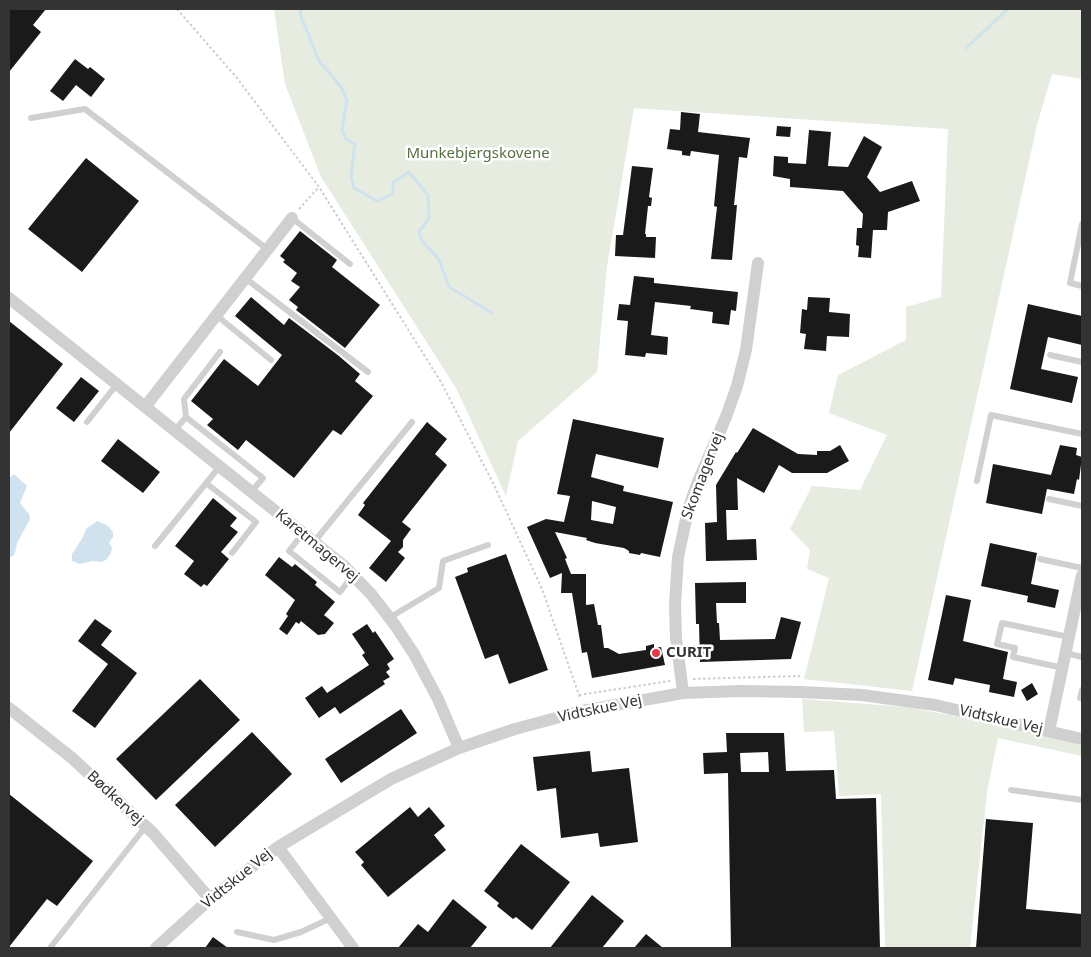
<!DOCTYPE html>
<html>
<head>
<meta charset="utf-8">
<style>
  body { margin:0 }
  #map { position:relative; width:1091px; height:957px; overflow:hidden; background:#fff; font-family:"Noto Sans",sans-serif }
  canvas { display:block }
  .frame { position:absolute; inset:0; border:10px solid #333; pointer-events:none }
</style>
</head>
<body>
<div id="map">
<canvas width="1091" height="957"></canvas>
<div class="frame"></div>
</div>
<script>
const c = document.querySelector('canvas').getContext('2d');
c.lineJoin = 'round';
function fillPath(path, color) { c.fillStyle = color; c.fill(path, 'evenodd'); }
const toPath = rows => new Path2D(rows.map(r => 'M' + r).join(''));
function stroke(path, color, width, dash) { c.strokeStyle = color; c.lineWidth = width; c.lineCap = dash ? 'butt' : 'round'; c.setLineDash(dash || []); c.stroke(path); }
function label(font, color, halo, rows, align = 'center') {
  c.font = font + ' "Noto Sans",sans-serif'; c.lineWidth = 5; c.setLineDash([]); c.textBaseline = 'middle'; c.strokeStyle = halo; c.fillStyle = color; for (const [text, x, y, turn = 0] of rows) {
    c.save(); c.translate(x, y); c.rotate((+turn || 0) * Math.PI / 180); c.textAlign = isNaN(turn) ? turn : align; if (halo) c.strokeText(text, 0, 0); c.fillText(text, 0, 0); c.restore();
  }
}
const green = toPath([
  [274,9,1082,9,1082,79,1052,74,1037,125,912,691,804,679,829,578,807,569,810,550,790,529,812,486,860,490,887,435,829,413,838,375,906,340,906,307,941,297,948,129,634,108,607,266,597,372,518,441,506,496,456,388,321,177,285,84],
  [802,699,906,707,999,724,1082,745,1082,756,998,738,987,792,970,948,885,948,881,794,839,796,834,731,804,732]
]);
const water = toPath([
  [14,474,27,486,20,503,29,514,30,519,17,543,15,553,13,556,9,557,9,478],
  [97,521,107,525,113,532,113,537,109,543,112,547,111,553,106,560,101,562,93,561,80,564,72,561,72,554,83,537,86,529]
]);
const stream = toPath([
  [301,9,300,14,319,61,341,87,347,100,342,129,345,138,355,144,351,176,354,188,377,201,393,194,393,183,409,172,428,195,429,219,419,231,421,239,439,260,449,287,492,313],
  [966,48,1008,9]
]);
const building = toPath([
  [9,9,46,9,33,25,41,32,9,72],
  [75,59,88,69,90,67,105,79,91,97,76,85,63,101,50,91],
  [681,112,700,114,698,132,750,138,747,158,739,157,734,205,737,205,732,260,711,259,717,207,714,206,719,155,691,151,690,156,682,155,682,151,667,149,670,129,680,130],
  [777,126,791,127,790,137,776,136],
  [809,130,831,132,828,166,848,167,864,136,882,147,867,177,880,192,912,181,920,201,888,212,887,230,873,230,871,258,858,257,859,246,856,245,857,228,862,228,863,214,843,191,790,187,790,179,773,176,774,156,788,157,788,163,806,164],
  [86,158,139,201,82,272,28,229],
  [632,166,653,168,649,197,652,198,651,206,648,206,645,234,646,234,646,237,656,237,655,258,615,256,616,235,623,235],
  [300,231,337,260,332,267,380,305,345,348,296,310,298,307,289,300,300,287,291,281,297,273,283,262,285,260,280,256],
  [634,276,654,278,654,283,738,292,736,311,731,310,729,325,712,323,713,312,690,309,691,306,655,302,651,335,668,337,667,355,646,353,645,357,625,355,628,321,617,320,619,304,630,305],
  [251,297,284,325,289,318,339,356,360,374,355,381,373,396,341,435,333,430,294,478,246,440,238,450,207,425,213,419,191,401,224,359,258,386,282,355,235,316],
  [808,297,830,298,829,312,850,314,849,337,827,336,826,351,804,349,806,334,800,333,802,309,807,310],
  [1028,304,1082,316,1082,345,1048,337,1041,369,1078,377,1072,403,1010,389],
  [9,321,63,364,9,433],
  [81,377,99,391,74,422,56,408],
  [573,419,664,438,658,468,596,454,591,477,624,486,623,491,673,502,660,557,641,553,640,555,629,553,629,551,624,548,595,543,586,540,587,538,555,532,567,558,565,559,571,574,586,574,586,605,594,604,598,625,601,625,604,648,608,648,619,654,646,650,646,646,654,644,654,648,661,647,665,665,592,678,587,652,582,653,572,593,561,593,562,573,550,578,527,527,546,519,564,522,570,496,557,494],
  [592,501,616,507,613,524,591,520],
  [427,422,447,439,435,454,447,465,402,522,411,529,403,540,403,547,398,552,405,558,386,582,369,568,391,541,358,515,365,505,363,503],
  [753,428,798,454,817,455,817,451,830,451,840,445,849,461,827,473,792,473,779,465,764,493,737,478,738,510,726,510,727,540,756,539,757,560,706,561,705,523,717,522,716,485,736,452,737,453],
  [118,439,160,472,143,493,101,461],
  [1060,445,1077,448,1076,455,1082,457,1079,480,1077,479,1074,494,1047,489,1042,514,986,503,993,464,1051,475],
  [213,498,237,518,230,526,238,532,221,552,229,559,207,586,204,584,201,587,184,574,194,561,175,546],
  [990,543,1037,553,1031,584,1059,590,1055,608,1027,602,1028,596,981,586],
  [506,554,548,670,509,684,498,654,485,659,455,577,468,572,467,568],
  [279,557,292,567,295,564,317,582,315,585,335,602,324,615,334,623,325,634,318,635,301,621,299,624,296,622,287,635,279,629,288,616,286,614,295,600,265,575],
  [746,582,746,603,716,603,717,623,719,623,720,640,775,639,781,617,801,622,791,659,700,662,699,624,696,624,695,583],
  [946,595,971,600,963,641,1008,652,1003,679,1017,682,1014,697,989,692,990,685,955,678,953,685,928,680],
  [95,619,112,631,101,645,137,673,95,728,72,711,108,664,78,641],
  [367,624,373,633,375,631,394,659,387,664,390,669,386,672,390,677,383,681,385,684,340,714,335,707,319,718,305,698,322,686,327,693,369,665,362,655,365,653,352,634],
  [200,679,240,720,156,800,116,759],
  [1032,683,1038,694,1027,701,1021,690],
  [401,709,417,733,341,783,325,759],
  [252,732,292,774,215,847,175,805],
  [726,733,784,733,786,771,834,770,836,799,876,798,880,948,731,948,728,773,704,774,703,753,727,752],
  [768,752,769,772,741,772,740,753],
  [590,751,592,772,629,768,638,842,600,847,598,833,561,838,556,788,537,791,533,757],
  [9,794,93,861,57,906,47,899,9,947],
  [410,807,418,817,429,807,445,826,434,835,446,850,388,897,361,865,364,862,355,852],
  [986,819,1033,823,1026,909,1082,914,1082,948,976,948],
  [521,844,570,882,532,930,516,917,513,919,497,906,499,903,484,891],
  [592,895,624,921,602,948,550,948],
  [453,899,487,927,470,948,398,948,418,924,428,932],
  [646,934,663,948,634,948],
  [213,937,228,948,205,948]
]);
const path = toPath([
  [177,9,237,78,319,187,441,382,494,485,542,589,580,698],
  [299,209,319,187],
  [693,679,799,676,800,679],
  [579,695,670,681]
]);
const service = toPath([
  [31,118,85,109,267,249],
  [292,218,350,264],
  [1082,224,1070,283,1082,286],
  [245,278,368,372],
  [216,315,271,360],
  [1050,355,1082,362],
  [186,417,184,399,220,352],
  [87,422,117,384],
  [175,430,186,417,263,478,251,492],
  [977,481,991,415,1082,434],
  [206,483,256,522,232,553],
  [1049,499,1082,506],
  [303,533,289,551,340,592,353,575],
  [314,542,412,422],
  [155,546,220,466],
  [1040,559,1082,568],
  [389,618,439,588,443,561,488,545],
  [1066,653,1082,657],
  [1063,668,1013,657,1015,648,997,644,1002,623,1069,637],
  [1080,698,1082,690],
  [1011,790,1082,800],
  [237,932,274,940,301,932,331,918],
  [50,948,146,826]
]);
const minor = toPath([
  [9,298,344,566,371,594,395,625,414,654,438,699,459,748],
  [145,407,292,218],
  [683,693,676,638,675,605,678,557,688,510,697,484,726,417,737,386,746,350,758,263],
  [9,708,72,758,153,833,210,899],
  [1049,731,1082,575],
  [278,847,353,948],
  [156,948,210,899,278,847,391,779,459,748,515,729,582,711,683,693,741,691,801,692,862,695,935,705,1082,739]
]);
const markers = [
  [656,653,5,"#e63946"]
];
const parkNames = [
  ["Munkebjergskovene",478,154]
];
const streetNames = [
  ["Skomagervej",703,476,-69],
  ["Karetmagervej",317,546,40],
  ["Vidtskue Vej",600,709,-12],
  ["Vidtskue Vej",1001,720,13],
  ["Bødkervej",115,798,43],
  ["Vidtskue Vej",237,879,-39]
];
const poiNames = [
  ["CURIT",666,653]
];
fillPath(green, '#e6ecdf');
fillPath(water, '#cfe2ee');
stroke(stream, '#cfe2ee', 3);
fillPath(building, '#1a1a1a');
stroke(path, '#cdcdcd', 2, [2.5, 2.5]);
stroke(service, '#d0d0d0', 6);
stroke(minor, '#d0d0d0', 12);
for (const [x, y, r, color] of markers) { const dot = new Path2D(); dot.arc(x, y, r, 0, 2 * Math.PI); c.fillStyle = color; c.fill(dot); stroke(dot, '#fff', 2); }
label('15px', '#56703f', '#fff', parkNames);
label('15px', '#333', '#fff', streetNames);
label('bold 15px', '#333', '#fff', poiNames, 'left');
</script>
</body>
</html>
